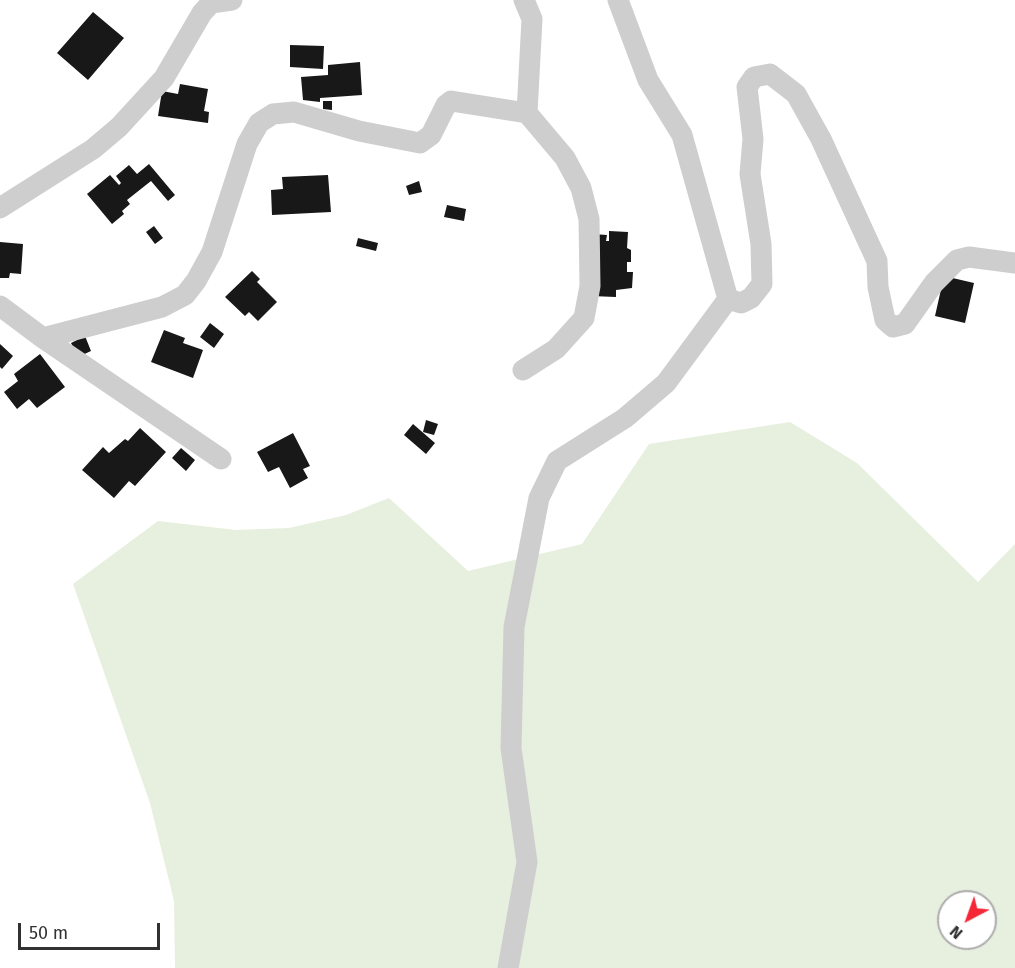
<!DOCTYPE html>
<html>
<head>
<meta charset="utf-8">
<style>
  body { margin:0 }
  #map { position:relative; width:1015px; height:968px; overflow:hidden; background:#fff; font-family:"Fira Sans",sans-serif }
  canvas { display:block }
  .north { position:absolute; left:937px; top:890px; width:60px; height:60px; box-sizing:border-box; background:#fff; border:2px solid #adadad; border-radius:50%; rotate:221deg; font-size:16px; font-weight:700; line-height:24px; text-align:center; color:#313131 }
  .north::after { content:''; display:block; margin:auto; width:21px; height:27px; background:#f52736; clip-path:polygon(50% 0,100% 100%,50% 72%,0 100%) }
  .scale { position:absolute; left:18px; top:923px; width:142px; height:27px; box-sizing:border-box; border:3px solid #313131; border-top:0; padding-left:8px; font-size:18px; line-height:21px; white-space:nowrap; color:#313131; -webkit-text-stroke:4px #fff; paint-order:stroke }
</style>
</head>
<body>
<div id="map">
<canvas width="1015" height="968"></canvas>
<div class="north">N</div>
<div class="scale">50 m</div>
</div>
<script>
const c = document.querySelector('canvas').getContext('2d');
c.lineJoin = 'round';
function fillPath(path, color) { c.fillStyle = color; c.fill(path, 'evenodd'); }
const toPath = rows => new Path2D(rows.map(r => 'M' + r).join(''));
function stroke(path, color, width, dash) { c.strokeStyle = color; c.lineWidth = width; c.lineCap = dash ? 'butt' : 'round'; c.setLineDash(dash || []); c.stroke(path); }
const green = toPath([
  [790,422,857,463,978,582,1015,544,1015,968,175,968,174,901,150,803,73,584,158,521,236,530,289,528,346,515,389,498,468,571,582,544,649,444],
  [949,902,985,902,985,938,949,938]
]);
const building = toPath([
  [93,12,124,38,88,80,57,53],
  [290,45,324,46,323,69,290,67],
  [360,62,362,95,320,98,320,102,303,100,301,77,328,75,328,65],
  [180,84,208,89,204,111,209,112,208,123,158,116,162,91,178,94],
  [323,101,332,101,332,110,323,109],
  [149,164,175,195,168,201,151,181,127,200,130,204,122,211,124,214,112,224,87,194,110,175,119,185,121,183,116,176,129,165,137,174],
  [328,175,331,212,272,215,271,190,283,189,282,177],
  [419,181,422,192,409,195,406,186],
  [447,205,466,209,464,221,444,217],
  [154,226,163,238,155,244,146,232],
  [609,231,628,232,627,248,631,250,631,262,627,262,627,272,633,272,632,288,616,290,616,297,591,296,593,234,607,235,606,241,609,241],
  [358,238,378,243,376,251,356,246],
  [0,242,23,244,21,274,10,273,9,278,0,278],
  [252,271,260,279,257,282,277,302,258,321,249,312,245,316,225,297],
  [944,276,974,283,965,323,935,316],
  [210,323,224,334,214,348,200,337],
  [164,330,185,338,183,343,203,350,193,378,151,362],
  [85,336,91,351,78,357,71,343],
  [0,344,13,356,2,369,0,367],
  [40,354,65,387,37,408,29,399,17,409,4,392,18,381,14,374],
  [426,420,438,424,434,435,423,432],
  [413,424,435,443,426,454,404,435],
  [140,428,166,452,135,486,129,481,114,498,82,470,103,447,109,453,125,439,128,441],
  [293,433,310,466,303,469,308,478,290,488,279,467,268,472,257,452],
  [181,448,195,460,186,471,172,458]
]);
const minor = toPath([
  [0,208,93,149,119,127,164,78,202,13,211,3,232,0],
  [728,299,741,303,751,298,762,284,761,244,750,174,753,139,747,87,754,77,770,74,796,94,821,139,877,261,878,287,885,320,893,327,905,324,934,283,957,260,969,257,1015,263],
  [0,306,43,338,162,307,185,295,196,281,212,252,247,144,259,123,273,114,294,112,359,131,420,143,431,135,446,105,451,101,527,113],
  [43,338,221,459],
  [523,370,556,349,584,318,590,286,589,219,581,188,565,158,527,113,532,19,524,0],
  [508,968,527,862,511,748,514,627,539,498,557,461,625,418,666,383,728,299,682,135,648,80,618,0]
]);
fillPath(green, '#e7efde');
fillPath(building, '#181818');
stroke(minor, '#cecece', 21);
</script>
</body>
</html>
